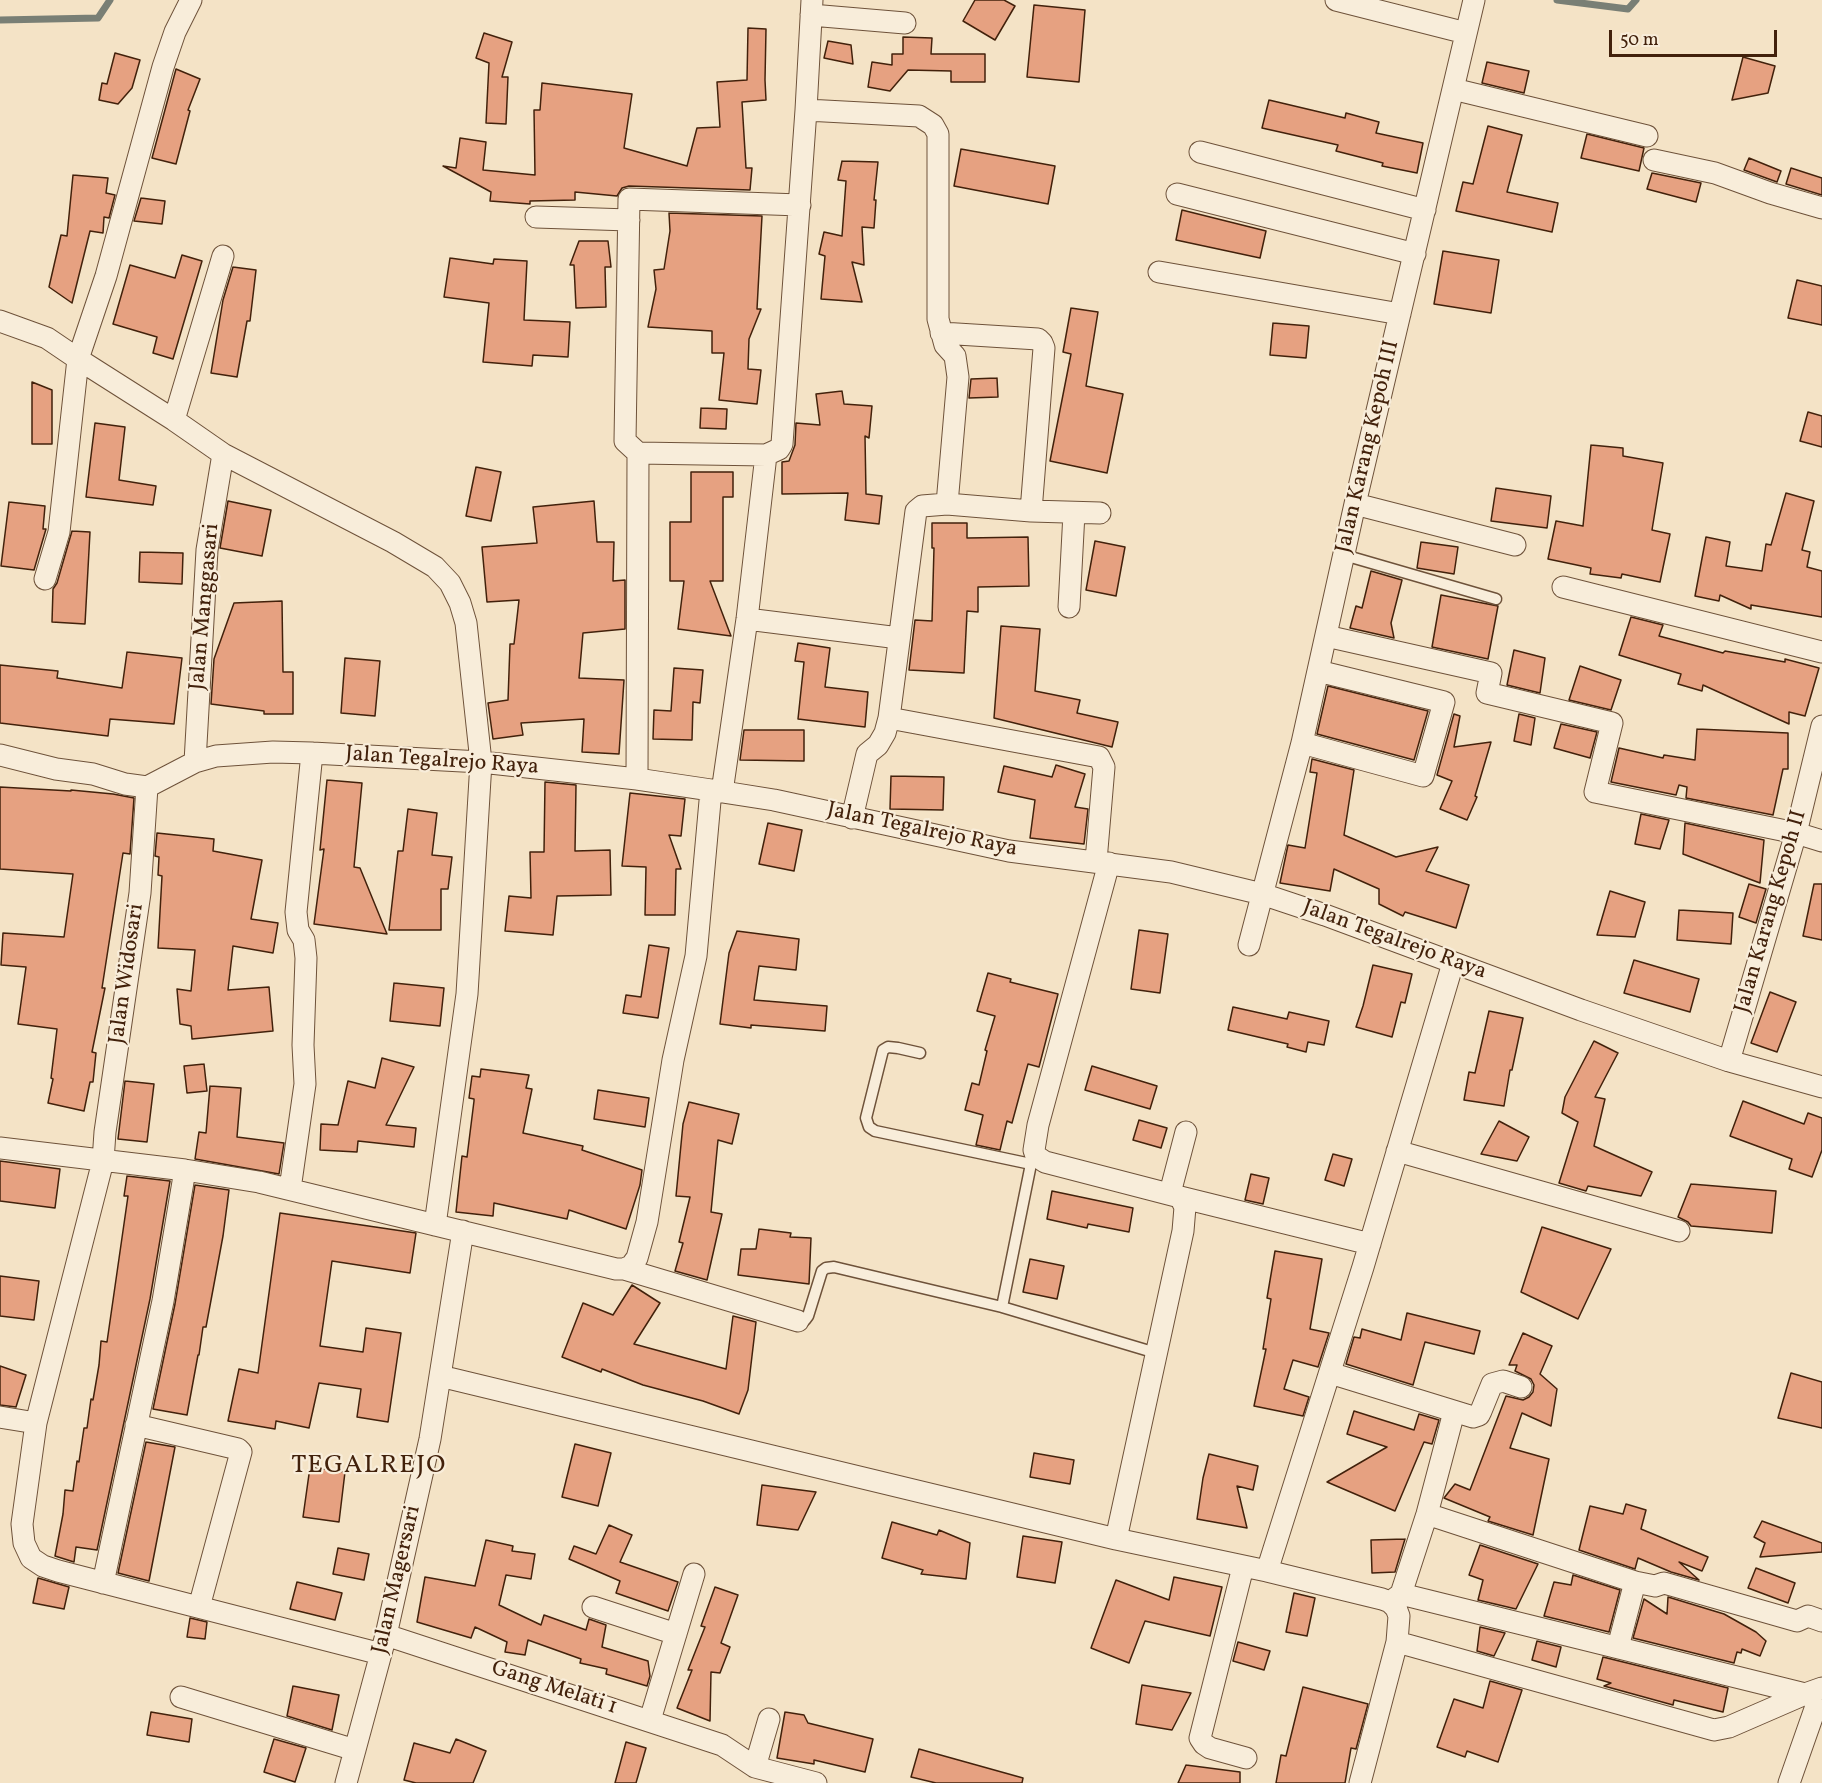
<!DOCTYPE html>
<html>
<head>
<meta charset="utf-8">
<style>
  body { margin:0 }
  #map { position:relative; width:1822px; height:1783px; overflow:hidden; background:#f4e3c6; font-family:Vollkorn,serif }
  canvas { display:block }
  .scale { position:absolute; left:1609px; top:30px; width:168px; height:27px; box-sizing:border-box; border:3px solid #42210b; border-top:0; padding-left:8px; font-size:18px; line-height:21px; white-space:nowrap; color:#42210b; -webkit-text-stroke:4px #f8edda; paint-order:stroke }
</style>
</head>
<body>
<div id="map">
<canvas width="1822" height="1783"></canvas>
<div class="scale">50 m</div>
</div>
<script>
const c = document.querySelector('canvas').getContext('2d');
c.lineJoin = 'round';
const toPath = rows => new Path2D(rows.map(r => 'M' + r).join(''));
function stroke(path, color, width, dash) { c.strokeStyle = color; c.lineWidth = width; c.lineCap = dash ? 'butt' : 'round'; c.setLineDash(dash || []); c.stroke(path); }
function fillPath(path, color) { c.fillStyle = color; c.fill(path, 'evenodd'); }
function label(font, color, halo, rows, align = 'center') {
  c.font = font + ' Vollkorn,serif'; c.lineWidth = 4.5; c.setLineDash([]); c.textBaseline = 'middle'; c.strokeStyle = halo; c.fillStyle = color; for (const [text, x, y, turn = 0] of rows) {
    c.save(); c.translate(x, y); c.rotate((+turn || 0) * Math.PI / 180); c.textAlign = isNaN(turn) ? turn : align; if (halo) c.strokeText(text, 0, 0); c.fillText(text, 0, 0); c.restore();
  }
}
const stream = toPath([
  [1557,0,1628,9,1636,0],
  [0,20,98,18,110,0]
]);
const building = toPath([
  [975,0,1004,0,1015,6,995,40,963,21,975,0],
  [1034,5,1085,10,1079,82,1027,77,1034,5],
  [748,28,766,29,765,80,766,100,742,102,746,168,752,168,750,190,629,186,622,188,617,196,575,192,575,200,530,201,530,204,490,201,491,192,443,166,456,168,460,138,486,142,483,170,535,175,534,110,540,110,542,83,632,94,624,148,687,166,697,128,720,127,717,82,747,80,748,28],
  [484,33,512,42,502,77,508,77,506,124,486,123,489,63,476,58,484,33],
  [903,37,932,38,931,54,985,54,985,82,951,82,951,71,908,70,890,91,868,87,872,62,892,65,892,54,903,54,903,37],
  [828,41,851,45,853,64,824,58,828,41],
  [115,53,140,60,132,88,118,104,99,100,102,83,107,84,115,53],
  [1743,57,1775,66,1768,93,1732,100,1743,57],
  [1487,62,1529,71,1524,93,1482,83,1487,62],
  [176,69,200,79,188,110,190,111,176,164,152,158,176,69],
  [1269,100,1345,118,1346,113,1379,122,1376,133,1423,143,1417,173,1382,166,1383,163,1336,151,1338,145,1262,128,1269,100],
  [1488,126,1522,135,1507,192,1558,203,1552,232,1456,211,1463,182,1473,184,1488,126],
  [1587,134,1644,148,1639,171,1581,158,1587,134],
  [961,149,1055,166,1048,204,954,186,961,149],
  [1749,158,1781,171,1777,182,1744,170,1749,158],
  [842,161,878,162,874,200,876,200,874,228,862,227,864,265,852,262,862,302,821,299,825,256,819,254,824,232,842,236,846,181,838,180,842,161],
  [1791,168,1822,178,1822,195,1786,184,1791,168],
  [1652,173,1701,183,1696,202,1647,189,1652,173],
  [73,175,108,178,106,193,115,195,109,218,104,217,103,233,90,231,72,303,49,287,61,235,67,236,73,175],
  [141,198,165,201,162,224,134,221,141,198],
  [1182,210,1266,231,1260,258,1176,240,1182,210],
  [669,213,762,216,757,309,761,309,749,339,748,369,761,370,757,404,719,400,724,353,712,353,712,331,648,327,656,289,654,270,664,269,670,231,669,213],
  [579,241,608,241,611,267,605,267,606,307,576,308,574,265,570,265,579,241],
  [1443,251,1499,260,1491,313,1434,304,1443,251],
  [182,255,202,261,173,359,153,353,157,337,113,324,130,265,175,278,182,255],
  [450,258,493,264,494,259,527,261,524,320,570,322,568,357,533,355,532,366,483,362,489,303,444,297,450,258],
  [233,267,256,270,250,321,247,321,237,377,211,373,223,300,233,267],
  [1797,280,1822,286,1822,325,1788,318,1797,280],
  [1071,308,1098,312,1086,386,1123,394,1107,473,1050,461,1071,354,1063,352,1071,308],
  [1273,323,1309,326,1306,358,1270,355,1273,323],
  [997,378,998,397,969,398,971,379,997,378],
  [32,382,52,390,52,444,32,444,32,382],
  [842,391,844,404,872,406,869,438,865,436,866,494,882,496,879,524,845,520,848,493,782,494,782,462,789,461,795,445,796,423,820,425,816,394,842,391],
  [701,408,727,409,726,429,700,428,701,408],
  [1808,412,1822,416,1822,447,1800,441,1808,412],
  [95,423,125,427,119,480,156,486,153,505,86,497,95,423],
  [1591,445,1623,448,1623,456,1663,463,1652,530,1670,534,1660,582,1622,574,1621,578,1590,574,1591,568,1548,559,1556,521,1583,526,1591,445],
  [476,467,501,472,491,521,466,516,476,467],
  [691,472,733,472,733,497,723,497,723,581,710,581,731,636,678,629,684,581,670,581,670,522,691,522,691,472],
  [1496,488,1551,496,1547,528,1491,521,1496,488],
  [1786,493,1814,501,1802,550,1810,552,1807,567,1822,571,1822,617,1751,605,1751,609,1720,595,1719,601,1695,596,1706,537,1730,542,1726,566,1762,571,1766,544,1771,545,1786,493],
  [228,501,271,510,262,556,220,548,228,501],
  [594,501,597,542,614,542,613,581,625,580,625,629,583,633,579,678,624,680,619,754,582,752,584,719,521,723,523,735,493,739,488,703,508,700,510,644,514,644,519,600,487,602,482,547,537,543,533,507,594,501],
  [9,502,45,506,43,529,46,529,34,570,1,566,9,502],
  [932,523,967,523,967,538,1028,537,1029,586,978,587,978,612,967,611,964,673,909,670,915,620,932,621,934,548,932,548,932,523],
  [72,531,90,532,85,624,52,622,53,589,57,583,72,531],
  [1095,541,1125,547,1116,596,1086,590,1095,541],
  [1421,542,1458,547,1454,574,1417,568,1421,542],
  [140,552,183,553,182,584,139,582,140,552],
  [1371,571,1402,580,1391,623,1394,638,1350,628,1356,606,1362,608,1371,571],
  [1441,595,1498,606,1488,659,1432,647,1441,595],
  [282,601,283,672,293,672,293,714,264,714,264,711,211,704,214,659,234,603,282,601],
  [1631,617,1663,625,1659,636,1723,653,1725,651,1785,662,1785,659,1819,668,1805,716,1789,712,1789,724,1703,685,1702,691,1678,684,1681,674,1619,655,1631,617],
  [1001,626,1040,629,1035,691,1080,700,1077,713,1118,722,1112,747,994,718,1001,626],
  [798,643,830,648,825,687,868,692,865,727,798,719,804,662,795,661,798,643],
  [1514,650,1545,658,1540,693,1507,685,1514,650],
  [127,652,182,658,174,724,110,719,108,736,0,723,0,665,58,671,57,678,122,688,127,652],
  [345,658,380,661,375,716,341,713,345,658],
  [1580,666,1621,680,1611,710,1569,700,1580,666],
  [674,668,703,670,700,703,693,702,692,740,653,739,654,710,671,711,674,668],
  [1328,686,1428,711,1414,760,1317,734,1328,686],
  [1454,714,1460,716,1454,747,1491,742,1475,796,1477,797,1467,820,1440,809,1452,781,1437,775,1454,714],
  [1519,714,1535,718,1531,745,1514,741,1519,714],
  [1561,724,1597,732,1590,758,1554,748,1561,724],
  [1697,729,1788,733,1788,769,1783,769,1773,815,1686,798,1687,787,1679,785,1676,795,1611,782,1619,748,1663,758,1664,755,1695,760,1697,729],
  [744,730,804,730,804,761,740,760,744,730],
  [1312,759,1354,770,1344,835,1396,857,1438,847,1426,871,1469,885,1456,928,1405,912,1403,916,1379,904,1379,889,1334,869,1330,891,1280,883,1288,845,1305,848,1317,773,1310,772,1312,759],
  [1056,765,1085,774,1075,807,1088,809,1084,844,1030,838,1035,800,998,792,1004,766,1052,777,1056,765],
  [891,776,944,777,943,810,890,809,891,776],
  [327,780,362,783,354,867,360,868,387,934,314,924,324,849,320,850,327,780],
  [545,782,576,785,575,851,610,850,611,895,557,896,553,935,505,931,509,896,531,898,530,852,544,852,545,782],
  [0,787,71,791,71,790,113,794,134,798,130,854,123,853,102,988,105,988,92,1052,96,1053,93,1082,90,1082,84,1111,48,1103,53,1079,51,1078,57,1029,18,1024,26,967,1,965,3,933,64,937,73,874,0,869,0,787],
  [630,793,685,799,681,836,669,835,681,869,676,869,675,915,645,915,646,867,622,866,630,793],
  [408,809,437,813,432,855,452,857,448,889,441,889,441,930,389,930,398,851,403,851,408,809],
  [1641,814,1669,820,1660,849,1635,844,1641,814],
  [768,823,802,830,794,871,759,864,768,823],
  [1685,823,1764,840,1760,883,1683,854,1685,823],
  [157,833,214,839,213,851,262,860,251,919,278,923,273,953,233,946,228,990,269,987,273,1031,192,1039,191,1026,180,1024,177,989,191,991,195,950,158,948,162,876,158,875,159,857,155,856,157,833],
  [1749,884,1766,889,1756,923,1739,917,1749,884],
  [1814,884,1822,884,1822,940,1803,936,1814,884],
  [1610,891,1645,902,1635,937,1597,935,1610,891],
  [1679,910,1733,913,1731,944,1677,940,1679,910],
  [1139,930,1168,934,1160,993,1131,989,1139,930],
  [737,931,799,939,796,970,759,966,754,1000,827,1006,825,1031,751,1025,751,1028,720,1024,729,953,737,931],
  [649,945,669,948,658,1018,623,1013,626,995,641,997,649,945],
  [1634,960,1699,979,1690,1012,1624,993,1634,960],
  [1373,965,1412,974,1405,1003,1401,1002,1392,1037,1356,1027,1363,1006,1373,965],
  [988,973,1011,979,1010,982,1058,994,1039,1067,1028,1064,1012,1123,1007,1121,1000,1150,976,1145,983,1115,965,1110,972,1083,979,1085,987,1051,985,1050,995,1016,977,1011,988,973],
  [394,983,444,988,440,1026,390,1021,394,983],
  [1770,992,1796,1002,1777,1052,1751,1043,1770,992],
  [1233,1007,1287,1019,1289,1012,1329,1021,1324,1045,1308,1042,1306,1052,1287,1047,1288,1044,1228,1030,1233,1007],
  [1489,1011,1523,1018,1512,1070,1510,1070,1504,1106,1464,1100,1469,1072,1475,1073,1489,1011],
  [1594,1041,1618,1053,1595,1097,1605,1099,1594,1146,1652,1172,1641,1196,1588,1186,1586,1191,1559,1183,1578,1122,1562,1113,1565,1097,1594,1041],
  [382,1058,414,1067,386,1125,416,1128,414,1147,358,1141,357,1152,320,1150,321,1124,338,1125,348,1081,375,1088,382,1058],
  [204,1064,207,1091,187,1093,184,1066,204,1064],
  [1092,1066,1157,1086,1150,1109,1085,1090,1092,1066],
  [481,1069,529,1075,526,1088,532,1089,523,1133,583,1146,582,1150,642,1170,640,1185,626,1229,569,1210,567,1219,494,1203,493,1216,456,1212,462,1156,467,1157,474,1101,474,1099,469,1098,472,1076,480,1077,481,1069],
  [125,1081,154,1084,147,1142,118,1139,125,1081],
  [210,1086,241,1088,237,1137,284,1143,279,1174,195,1159,199,1132,206,1133,210,1086],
  [598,1090,649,1098,645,1127,594,1119,598,1090],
  [1743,1101,1804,1124,1808,1113,1822,1118,1822,1150,1812,1177,1789,1169,1792,1159,1730,1136,1743,1101],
  [689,1102,739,1114,732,1144,718,1140,711,1212,722,1214,707,1280,675,1271,683,1243,679,1242,690,1197,676,1196,683,1124,689,1102],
  [1139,1120,1167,1128,1161,1148,1133,1140,1139,1120],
  [1499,1121,1529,1137,1517,1161,1481,1154,1499,1121],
  [1333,1154,1352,1159,1344,1186,1325,1180,1333,1154],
  [0,1161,60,1169,55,1208,0,1201,0,1161],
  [1251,1174,1269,1178,1263,1204,1245,1200,1251,1174],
  [127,1176,170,1181,150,1299,97,1550,76,1547,74,1562,55,1556,63,1514,65,1490,73,1491,77,1461,79,1462,84,1428,87,1428,91,1399,93,1400,99,1365,101,1341,107,1342,128,1196,124,1196,127,1176],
  [1691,1184,1776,1191,1772,1233,1691,1226,1688,1222,1678,1217,1691,1184],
  [195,1185,229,1190,223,1236,206,1327,203,1327,199,1355,198,1355,187,1415,153,1409,175,1304,195,1185],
  [1052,1191,1133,1208,1129,1232,1088,1224,1087,1228,1047,1219,1052,1191],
  [280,1213,416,1233,410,1273,332,1261,320,1346,363,1352,366,1328,401,1333,388,1422,357,1417,361,1389,319,1383,309,1428,276,1421,275,1429,228,1421,239,1369,258,1373,280,1213],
  [1542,1227,1611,1249,1578,1319,1521,1292,1542,1227],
  [759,1229,791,1233,790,1237,811,1238,809,1284,738,1275,741,1249,756,1249,759,1229],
  [1275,1251,1322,1259,1310,1329,1329,1333,1318,1367,1293,1360,1284,1389,1309,1397,1303,1416,1254,1406,1266,1349,1263,1349,1271,1299,1267,1298,1275,1251],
  [1030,1259,1064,1266,1057,1299,1023,1292,1030,1259],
  [0,1276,39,1281,34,1320,0,1316,0,1276],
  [632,1285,660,1303,634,1344,726,1369,733,1316,756,1322,748,1390,739,1414,703,1401,643,1385,602,1369,601,1372,562,1357,583,1303,613,1315,632,1285],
  [1407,1313,1480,1331,1474,1354,1425,1342,1413,1385,1346,1364,1354,1337,1360,1338,1362,1329,1401,1340,1407,1313],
  [1523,1333,1552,1346,1540,1374,1557,1389,1551,1426,1522,1413,1510,1448,1549,1459,1533,1535,1488,1521,1490,1517,1444,1498,1455,1484,1470,1490,1506,1396,1523,1400,1529,1397,1533,1392,1534,1385,1531,1379,1515,1371,1517,1365,1509,1365,1523,1333],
  [0,1366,26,1375,16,1407,0,1405,0,1366],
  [1791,1373,1822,1382,1822,1428,1778,1418,1791,1373],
  [1354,1411,1414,1430,1419,1414,1439,1420,1432,1444,1424,1442,1395,1511,1327,1482,1387,1447,1347,1434,1354,1411],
  [146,1442,175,1447,149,1581,118,1573,146,1442],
  [575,1444,611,1453,598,1506,562,1497,575,1444],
  [1034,1453,1074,1460,1070,1484,1030,1477,1034,1453],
  [1209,1454,1258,1466,1253,1490,1237,1486,1247,1528,1197,1519,1203,1478,1209,1454],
  [310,1467,345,1472,339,1522,303,1517,310,1467],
  [762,1485,816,1492,798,1530,757,1525,762,1485],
  [1626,1504,1646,1510,1641,1529,1708,1557,1702,1571,1679,1562,1699,1580,1671,1572,1638,1558,1635,1569,1579,1550,1590,1506,1623,1514,1626,1504],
  [1762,1521,1822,1543,1822,1552,1760,1557,1765,1543,1754,1537,1762,1521],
  [892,1522,937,1535,939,1530,970,1543,966,1579,921,1574,923,1570,882,1558,892,1522],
  [609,1525,632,1535,620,1562,678,1582,668,1611,616,1593,620,1581,569,1559,574,1546,596,1554,609,1525],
  [1023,1536,1062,1542,1055,1583,1017,1577,1023,1536],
  [1405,1539,1395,1572,1372,1573,1371,1540,1405,1539],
  [486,1540,513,1546,512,1551,535,1554,531,1579,506,1575,499,1605,541,1625,544,1615,586,1630,589,1619,606,1625,602,1647,648,1661,650,1676,647,1686,606,1674,607,1669,580,1663,581,1659,528,1640,525,1655,505,1652,507,1642,475,1627,471,1638,417,1622,425,1577,475,1586,486,1540],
  [1480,1545,1538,1564,1516,1609,1478,1600,1483,1580,1469,1575,1480,1545],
  [338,1548,369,1554,364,1580,333,1574,338,1548],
  [1756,1568,1795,1583,1788,1603,1748,1588,1756,1568],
  [1573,1575,1620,1590,1609,1632,1544,1616,1554,1582,1571,1585,1573,1575],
  [1174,1577,1222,1587,1210,1636,1145,1621,1129,1663,1091,1648,1116,1580,1169,1600,1174,1577],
  [38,1578,69,1587,64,1609,33,1603,38,1578],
  [297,1582,342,1593,335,1620,290,1609,297,1582],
  [715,1587,738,1595,721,1643,730,1647,720,1673,711,1672,710,1721,677,1708,692,1670,688,1670,705,1627,701,1626,715,1587],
  [1294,1593,1315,1598,1307,1636,1286,1632,1294,1593],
  [1668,1597,1724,1614,1756,1632,1766,1641,1760,1656,1742,1649,1741,1653,1737,1652,1734,1663,1633,1638,1644,1599,1667,1614,1668,1597],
  [190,1618,207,1622,205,1639,187,1637,190,1618],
  [1480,1627,1505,1633,1494,1656,1477,1651,1480,1627],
  [1537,1641,1561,1647,1556,1667,1532,1660,1537,1641],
  [1238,1642,1270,1651,1264,1670,1233,1661,1238,1642],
  [1603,1657,1728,1688,1723,1712,1674,1700,1673,1705,1604,1686,1611,1683,1597,1679,1603,1657],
  [1490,1681,1522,1690,1498,1762,1467,1751,1465,1757,1437,1747,1454,1699,1483,1708,1490,1681],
  [1142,1685,1191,1693,1172,1730,1136,1724,1142,1685],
  [293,1686,339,1695,332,1730,287,1716,293,1686],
  [1303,1687,1368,1704,1356,1749,1351,1748,1345,1783,1276,1783,1281,1755,1286,1756,1303,1687],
  [151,1712,192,1719,189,1742,147,1735,151,1712],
  [785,1712,804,1715,808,1723,873,1739,865,1772,814,1760,814,1764,777,1758,785,1712],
  [274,1739,306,1748,295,1782,264,1772,274,1739],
  [456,1739,486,1751,473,1783,416,1783,404,1780,414,1743,450,1753,456,1739],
  [626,1742,646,1748,636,1783,615,1783,626,1742],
  [919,1749,1023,1778,1022,1783,936,1783,911,1777,919,1749],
  [1186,1765,1240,1772,1240,1783,1178,1783,1186,1765]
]);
const lane = toPath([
  [1344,555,1496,599],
  [920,1053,898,1048,888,1047,883,1050,866,1118,869,1127,875,1131,1031,1164],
  [1036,1156,1031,1164,1002,1307,1156,1353],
  [798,1321,805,1320,808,1316,822,1271,826,1268,834,1267,1002,1307]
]);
const street = toPath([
  [191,0,175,32,163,67,106,276,78,359,174,420,223,454,393,542,435,567,450,583,460,603,466,623,481,762,467,994,435,1225],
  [1336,0,1466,33],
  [811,15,905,23],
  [1453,89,1647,136],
  [806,110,919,116,933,125,938,134,938,319,945,345,955,356,958,377,947,504],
  [1200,152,1425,210],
  [1654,160,1715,173,1770,193,1822,208],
  [1177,194,1415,254],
  [536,217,629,220],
  [1159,272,1400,314],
  [0,321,47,338,78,359,59,532,45,579],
  [941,333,1038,339,1042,343,1044,348,1031,511],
  [174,420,223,256],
  [638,453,625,441,629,199,800,205],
  [1355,504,1515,545],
  [1563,587,1822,652],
  [1069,607,1074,513],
  [747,619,899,638],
  [1326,636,1491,673,1487,693,1612,723,1595,792,1796,833,1822,841],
  [889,718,1099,757,1104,767,1096,861],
  [1302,743,1423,776,1444,702,1318,671],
  [0,755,56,769,93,774,125,784,147,787,195,762,216,756,273,752,312,753,481,762,637,779,711,790,774,800,1009,851,1171,872,1262,894,1325,915,1581,1010,1729,1061,1822,1087],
  [195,762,207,550,223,454],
  [637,779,638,453,766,455,779,449,782,444,806,110,812,0],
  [147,787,140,893,105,1132,103,1161,36,1423,22,1524,24,1543,31,1558,43,1566,58,1571,381,1654],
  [722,792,747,619,766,455],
  [852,818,867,754,878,745,885,733,889,718,916,511,922,506,947,504,1031,511,1100,513],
  [1109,863,1038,1125,1034,1150,1036,1156,1045,1162,1180,1197,1185,1207,1183,1231,1116,1539],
  [1249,945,1302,743,1355,504,1474,0],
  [1729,1061,1796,833,1822,726],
  [0,1148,185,1170,259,1182,616,1269,624,1269,631,1266,637,1258,647,1222,673,1060,696,956,711,790],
  [1397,1151,1679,1231],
  [290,1189,305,1084,303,1045,306,958,304,940,298,930,296,912,312,753],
  [1170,1193,1186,1132],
  [1180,1197,1370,1244],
  [463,1231,440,1376,1116,1539,1267,1571],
  [624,1269,798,1321],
  [1330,1373,1473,1417,1479,1415,1481,1411,1492,1384,1503,1381,1521,1387],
  [0,1417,36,1423],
  [136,1425,238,1449,241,1452,199,1607],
  [1427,1514,1635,1582],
  [1243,1567,1200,1738,1204,1744,1210,1748,1246,1758],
  [103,1583,163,1301,185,1170],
  [1401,1594,1805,1694],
  [1390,1602,1401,1594,1427,1514,1454,1412],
  [593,1607,676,1634],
  [386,1635,722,1745,755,1767,816,1783],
  [1397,1642,1714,1730,1729,1727,1805,1694,1822,1688],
  [1618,1647,1635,1582,1655,1586,1664,1583,1797,1621,1808,1616,1822,1621],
  [181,1697,355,1750],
  [650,1720,694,1574],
  [755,1767,769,1719],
  [346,1783,386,1635,430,1439,440,1376],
  [1360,1783,1397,1642,1399,1616,1396,1608,1390,1602,1382,1599,1267,1571,1363,1267,1453,963],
  [1789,1783,1822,1689]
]);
const streetNames = [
  ["Jalan Karang Kepoh III",1369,447,-77],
  ["Jalan Manggasari",206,607,-85],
  ["Jalan Tegalrejo Raya",442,762,4],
  ["Jalan Tegalrejo Raya",922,831,12],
  ["Jalan Karang Kepoh II",1772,912,-74],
  ["Jalan Tegalrejo Raya",1394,941,20],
  ["Jalan Widosari",128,974,-82],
  ["Jalan Magersari",398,1580,-77],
  ["Gang Melati 1",554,1689,18]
];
const quarterNames = [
  ["TEGALREJO",369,1467]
];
stroke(stream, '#797f75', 7);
fillPath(building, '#e6a181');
stroke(building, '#42210b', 1.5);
stroke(lane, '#6e523a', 13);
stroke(street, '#6e523a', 23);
stroke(lane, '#f8edda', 10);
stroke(street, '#f8edda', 21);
label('22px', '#42210b', '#f8edda', streetNames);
c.letterSpacing = '1.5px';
label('26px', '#42210b', '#f8edda', quarterNames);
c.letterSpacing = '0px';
</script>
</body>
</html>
